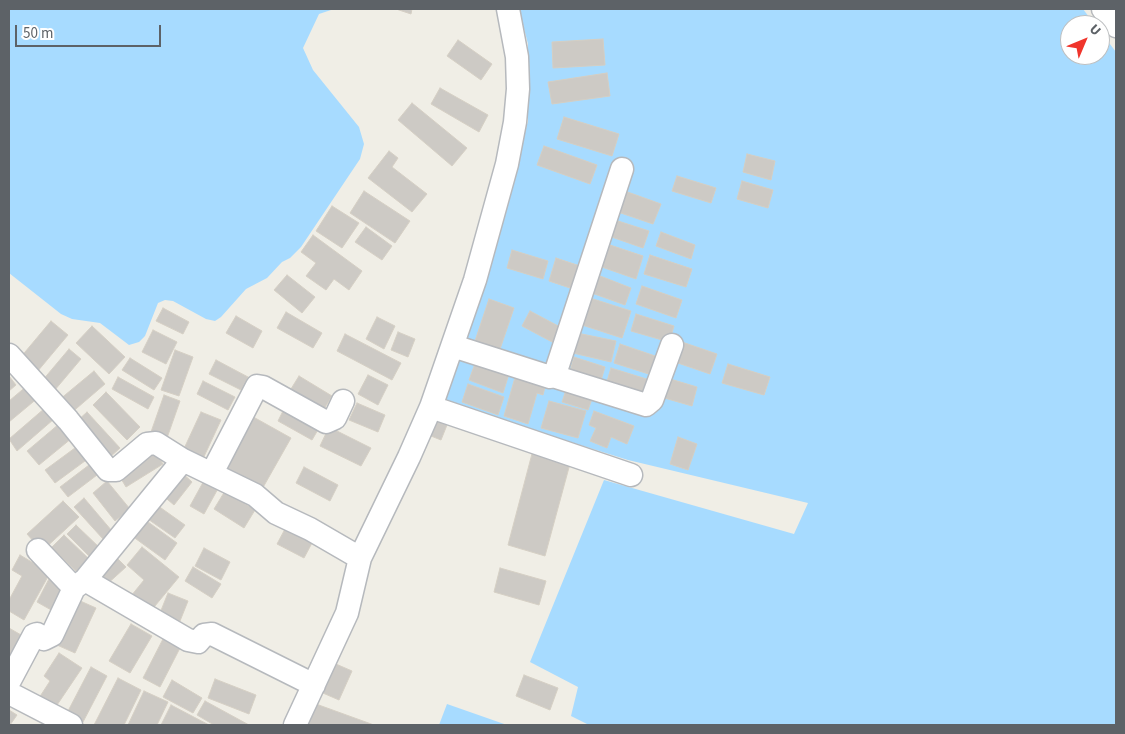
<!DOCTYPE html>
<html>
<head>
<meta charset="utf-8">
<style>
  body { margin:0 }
  #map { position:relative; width:1125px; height:734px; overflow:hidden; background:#f0eee6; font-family:"Source Sans 3",sans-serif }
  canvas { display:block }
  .frame { position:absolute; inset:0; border:10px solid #5d6267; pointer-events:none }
  .north { position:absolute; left:1060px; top:15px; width:50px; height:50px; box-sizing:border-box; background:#fff; border:1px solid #bec0c2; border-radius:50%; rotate:45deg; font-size:14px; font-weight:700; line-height:20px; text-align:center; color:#5d6267 }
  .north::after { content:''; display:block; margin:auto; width:18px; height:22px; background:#f0352c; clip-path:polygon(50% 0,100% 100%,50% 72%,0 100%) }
  .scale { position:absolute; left:15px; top:25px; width:146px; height:22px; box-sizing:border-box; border:2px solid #5d6267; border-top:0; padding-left:6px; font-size:15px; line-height:18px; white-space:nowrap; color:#5d6267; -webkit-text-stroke:4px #fff; paint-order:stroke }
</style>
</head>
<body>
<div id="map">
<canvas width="1125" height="734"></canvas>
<div class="frame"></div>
<div class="north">U</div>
<div class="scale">50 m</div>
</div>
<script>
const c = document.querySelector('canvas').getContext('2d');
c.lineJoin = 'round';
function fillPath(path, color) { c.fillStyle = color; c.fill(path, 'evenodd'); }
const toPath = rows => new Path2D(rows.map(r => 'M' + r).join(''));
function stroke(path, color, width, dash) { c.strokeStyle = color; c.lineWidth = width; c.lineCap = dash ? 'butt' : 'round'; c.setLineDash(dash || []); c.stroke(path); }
const water = toPath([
  [9,9,334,9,319,14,303,48,313,70,359,127,364,144,360,159,301,247,290,258,282,262,267,278,246,289,221,317,215,321,206,319,173,301,165,300,158,303,145,336,139,342,129,345,100,323,72,319,61,314,9,273],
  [519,9,1083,9,1095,25,1070,25,1070,55,1100,55,1100,31,1116,52,1116,725,589,725,571,716,578,687,530,662,604,480,794,534,808,503,628,460,443,402,501,224,528,121,528,44],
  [447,704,507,725,439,725]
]);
const building = toPath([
  [396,9,412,9,411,14,396,9],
  [603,39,605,65,553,68,552,42,603,39],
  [458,40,492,64,481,80,447,56,458,40],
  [607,73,610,96,552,104,548,82,607,73],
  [440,88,488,115,479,132,431,104,440,88],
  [412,103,467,148,452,166,398,120,412,103],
  [564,117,619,134,612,156,557,139,564,117],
  [544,146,597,165,590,184,537,165,544,146],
  [389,151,398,158,392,167,427,194,412,212,368,178,389,151],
  [747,154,775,161,771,180,743,172,747,154],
  [677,176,716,188,711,203,672,191,677,176],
  [742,181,773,190,768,208,737,199,742,181],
  [622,190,661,204,653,224,615,211,622,190],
  [364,191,410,221,395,243,350,213,364,191],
  [332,206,359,223,342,248,316,231,332,206],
  [612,219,649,231,643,248,606,235,612,219],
  [366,227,392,246,382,260,355,242,366,227],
  [661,232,695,245,691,259,656,246,661,232],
  [313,235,362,271,349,290,334,279,326,290,306,276,316,263,301,252,313,235],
  [607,244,643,256,636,279,599,266,607,244],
  [512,250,548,261,543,279,507,268,512,250],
  [650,255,692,269,686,287,644,274,650,255],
  [556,258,583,267,576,290,549,281,556,258],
  [595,274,631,288,625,305,589,292,595,274],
  [287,275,315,297,302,313,274,290,287,275],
  [642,286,682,300,676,318,636,304,642,286],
  [587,297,631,311,622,338,579,324,587,297],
  [489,299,514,308,498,355,473,347,489,299],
  [163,308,189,322,183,334,156,321,163,308],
  [530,311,562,328,554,343,522,326,530,311],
  [286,312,322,333,313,348,277,328,286,312],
  [636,314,674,326,669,342,631,331,636,314],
  [236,316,262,331,253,348,226,333,236,316],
  [377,317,395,326,384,349,366,339,377,317],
  [51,321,68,335,37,372,20,358,51,321],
  [92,326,125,357,109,374,76,343,92,326],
  [153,330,177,342,166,364,142,352,153,330],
  [398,332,415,339,408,357,391,350,398,332],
  [577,333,616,341,611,362,573,353,577,333],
  [345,334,401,363,392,380,337,351,345,334],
  [682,342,717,354,710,374,675,362,682,342],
  [620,344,661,358,655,376,614,363,620,344],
  [69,349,81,359,54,391,42,381,69,349],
  [175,350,193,357,179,396,161,390,175,350],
  [574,357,605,367,599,387,568,378,574,357],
  [130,358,162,378,154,390,122,370,130,358],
  [216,360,248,377,241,390,209,374,216,360],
  [476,361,509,374,503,393,469,380,476,361],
  [728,364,770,377,764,395,722,383,728,364],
  [611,368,653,381,647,401,605,388,611,368],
  [94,371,105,384,70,414,59,400,94,371],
  [516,374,546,383,543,395,537,393,528,424,504,416,516,374],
  [368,375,388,385,378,405,358,394,368,375],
  [9,376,16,385,9,391,9,376],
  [299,376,332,396,319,417,286,397,299,376],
  [118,377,154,397,148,409,112,389,118,377],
  [667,378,697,387,692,406,661,397,667,378],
  [203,381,235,397,228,410,197,394,203,381],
  [468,384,504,397,498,415,462,402,468,384],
  [28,385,39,397,9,422,9,401,28,385],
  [566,390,592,399,588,410,562,402,566,390],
  [106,392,140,427,127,440,93,405,106,392],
  [164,395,180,401,167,438,151,432,164,395],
  [549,401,586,411,578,438,541,428,549,401],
  [357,403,385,415,378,432,349,420,357,403],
  [45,408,54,419,17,451,9,439,45,408],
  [284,409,319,428,312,440,278,421,284,409],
  [594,411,634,426,627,444,611,437,607,448,590,441,596,428,589,425,594,411],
  [87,412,120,448,109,458,76,422,87,412],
  [201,412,221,420,201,463,182,453,201,412],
  [248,414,291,438,261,491,219,467,248,414],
  [432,419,447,425,441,440,426,434,432,419],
  [59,424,72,438,39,465,27,451,59,424],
  [329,427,371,448,361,466,320,446,329,427],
  [678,437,697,444,688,470,670,464,678,437],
  [79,445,89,458,55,483,45,470,79,445],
  [153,449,163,464,126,487,117,472,153,449],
  [533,450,571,460,545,556,508,545,533,450],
  [93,462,101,472,68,497,60,487,93,462],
  [304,467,338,485,330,501,296,483,304,467],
  [180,471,192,482,174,505,161,494,180,471],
  [206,477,220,485,204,514,190,506,206,477],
  [107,481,130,509,115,521,93,493,107,481],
  [225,491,255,510,244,528,214,509,225,491],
  [84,498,112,531,103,539,74,507,84,498],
  [63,501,79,517,42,551,27,534,63,501],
  [154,503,185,525,175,538,145,517,154,503],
  [144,519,177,543,165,560,132,536,144,519],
  [76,525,101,549,91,558,67,534,76,525],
  [285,529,312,543,304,558,277,544,285,529],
  [64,535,89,559,76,571,52,547,64,535],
  [142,547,179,577,150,612,131,596,144,580,127,565,142,547],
  [204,548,230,562,221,580,195,566,204,548],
  [20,555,50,573,24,620,9,611,9,600,22,576,12,570,20,555],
  [114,555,126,567,105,586,94,574,114,555],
  [193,567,221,584,212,598,185,581,193,567],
  [500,568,546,581,539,605,494,592,500,568],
  [51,575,67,584,53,611,37,602,51,575],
  [168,593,188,601,180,621,160,613,168,593],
  [78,600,96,608,75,653,57,645,78,600],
  [131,624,152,636,130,673,109,661,131,624],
  [9,628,28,639,9,674,9,628],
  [163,639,180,648,160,687,143,678,163,639],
  [59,653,82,668,55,708,39,698,50,681,44,676,59,653],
  [329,661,352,671,339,700,316,690,329,661],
  [91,667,107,676,83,722,67,713,91,667],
  [524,675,558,688,550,710,516,696,524,675],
  [118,678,141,690,124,725,94,725,118,678],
  [215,679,256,695,249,714,208,698,215,679],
  [172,680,202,698,193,713,163,697,172,680],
  [144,691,168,702,157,725,128,725,144,691],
  [205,701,249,725,214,725,197,715,205,701],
  [316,704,374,725,308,725,316,704],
  [171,705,209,725,161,725,171,705],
  [9,710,17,715,10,725,9,725,9,710]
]);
const minor = toPath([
  [1103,9,1116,26],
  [453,346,550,377,555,374,622,169],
  [9,355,68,420,108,470,116,470,147,444,156,443,183,460,255,495,276,513,310,529,360,558],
  [553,376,646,405,652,400,672,345],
  [431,407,631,475],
  [212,473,257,386,263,387,326,422,335,418,343,401],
  [38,550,74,588,85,580,188,640,198,642,204,635,212,634,314,685],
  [85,580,183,460],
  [9,682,34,635,37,634,44,639,52,635,74,588],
  [9,693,71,725],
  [295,725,347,613,360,558,409,457,431,407,475,280,507,164,515,122,518,89,517,57,508,9]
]);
fillPath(water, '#a7dbff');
fillPath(building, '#cdcac5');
stroke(building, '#d5cfc4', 1);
stroke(minor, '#b6b9bd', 25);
stroke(minor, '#fff', 22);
</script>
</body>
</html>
